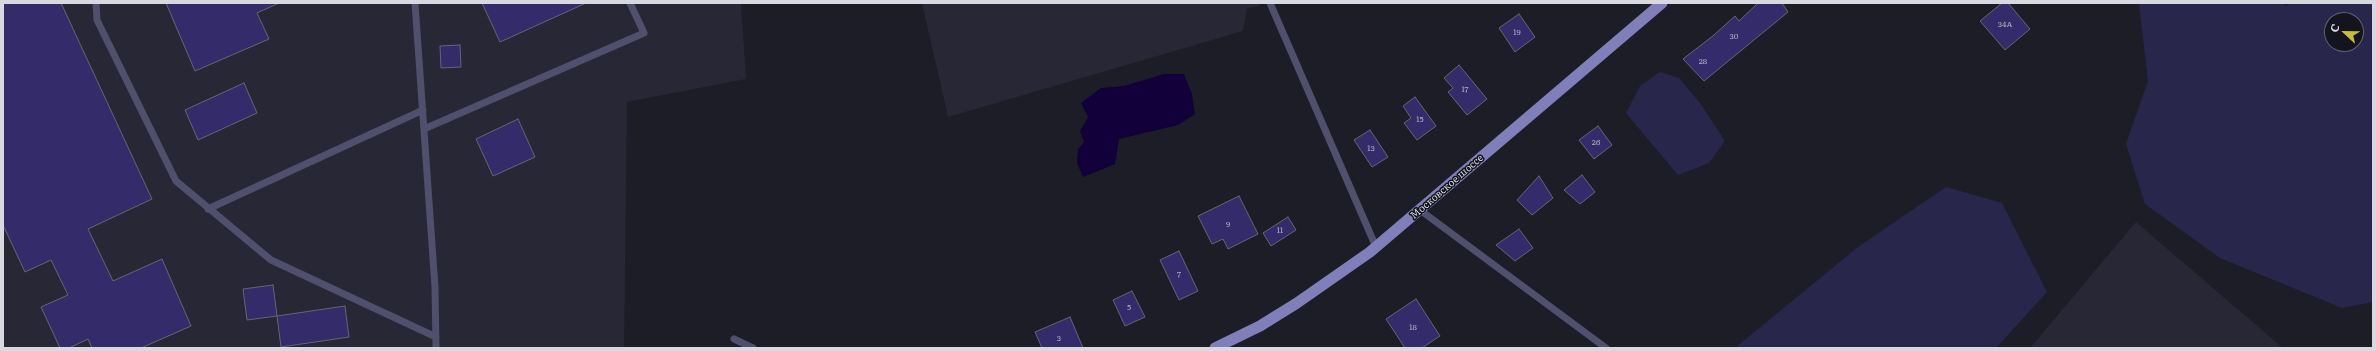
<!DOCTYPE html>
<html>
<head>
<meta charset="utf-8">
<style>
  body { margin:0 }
  #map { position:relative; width:2376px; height:351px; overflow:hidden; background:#1d1d28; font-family:Literata,serif }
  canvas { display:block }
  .frame { position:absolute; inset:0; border:4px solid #d8d8e0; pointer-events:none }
  .north { position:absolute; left:2324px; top:12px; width:40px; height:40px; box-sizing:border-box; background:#14141e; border:1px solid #62626c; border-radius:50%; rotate:292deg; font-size:11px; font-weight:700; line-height:16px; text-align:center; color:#d8d8e0 }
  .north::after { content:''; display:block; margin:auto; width:14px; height:18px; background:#c5bc3d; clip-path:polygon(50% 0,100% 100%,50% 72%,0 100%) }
</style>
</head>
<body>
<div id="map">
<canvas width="2376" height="351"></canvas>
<div class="frame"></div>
<div class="north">С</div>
</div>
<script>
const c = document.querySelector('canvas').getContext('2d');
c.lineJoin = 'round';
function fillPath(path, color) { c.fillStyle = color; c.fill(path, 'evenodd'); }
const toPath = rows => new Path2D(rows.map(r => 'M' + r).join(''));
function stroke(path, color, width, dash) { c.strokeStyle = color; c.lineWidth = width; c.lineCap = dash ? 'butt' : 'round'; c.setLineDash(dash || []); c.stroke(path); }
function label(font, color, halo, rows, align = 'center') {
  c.font = font + ' Literata,serif'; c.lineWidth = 3; c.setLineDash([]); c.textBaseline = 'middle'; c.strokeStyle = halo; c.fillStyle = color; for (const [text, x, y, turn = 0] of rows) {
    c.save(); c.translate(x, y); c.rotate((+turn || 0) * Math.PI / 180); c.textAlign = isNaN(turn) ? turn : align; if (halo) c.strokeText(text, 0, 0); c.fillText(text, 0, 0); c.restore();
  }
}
const built = toPath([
  [3,3,741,3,746,79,627,102,624,348,3,347],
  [922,3,1259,3,1260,6,1247,8,1243,31,948,117],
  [2136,222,2283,348,2030,348]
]);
const green = toPath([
  [2139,3,2282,3,2286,6,2290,3,2373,3,2373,302,2342,308,2220,258,2145,204,2126,144,2148,81],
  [2332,20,2356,20,2356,44,2332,44],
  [1660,72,1679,78,1700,103,1725,141,1709,163,1678,175,1626,113,1640,86],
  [1946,187,2002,203,2047,292,1996,348,1735,348,1858,247]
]);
const water = toPath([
  [1164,74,1184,74,1192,94,1195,114,1178,125,1119,139,1115,164,1083,177,1077,163,1078,149,1084,142,1080,131,1088,117,1081,103,1101,88,1124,86]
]);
const building = toPath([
  [3,3,61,3,152,199,88,229,113,281,162,259,191,326,141,348,92,348,88,339,69,348,60,348,41,307,68,295,51,260,25,272,3,225,3,3],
  [166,3,279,3,257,13,269,39,195,71,166,3],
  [482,3,586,3,500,42,482,3],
  [1758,3,1782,3,1788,12,1704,81,1683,59,1714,35,1735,16,1739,21,1758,3],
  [2002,3,2008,3,2030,29,2005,50,1980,21,2002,3],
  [1519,14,1535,37,1515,52,1499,28,1519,14],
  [460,45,461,67,441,68,440,46,460,45],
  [1459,65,1487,99,1467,115,1448,92,1453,88,1444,78,1459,65],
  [244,83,257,113,198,140,185,110,244,83],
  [1415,97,1436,126,1417,140,1404,123,1411,118,1403,106,1415,97],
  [518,119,535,157,493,176,476,139,518,119],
  [1598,126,1612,145,1594,159,1579,140,1598,126],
  [1370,130,1388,157,1372,167,1354,140,1370,130],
  [1582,175,1595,192,1580,204,1564,190,1582,175],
  [1539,176,1553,198,1532,215,1517,200,1539,176],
  [1239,196,1258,234,1228,249,1223,239,1212,244,1198,216,1239,196],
  [1288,217,1296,230,1271,246,1263,233,1288,217],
  [1519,229,1533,248,1515,261,1496,245,1519,229],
  [1179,251,1198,291,1179,300,1160,260,1179,251],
  [273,285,277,316,247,320,243,289,273,285],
  [1132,291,1145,317,1125,326,1113,300,1132,291],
  [1416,299,1440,336,1422,348,1405,348,1386,319,1416,299],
  [345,306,349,337,281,347,277,316,345,306],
  [1070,317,1083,348,1042,348,1035,332,1070,317]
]);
const service = toPath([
  [96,3,97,20,176,181,271,260,436,337],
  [415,3,435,287,436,348],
  [1270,3,1376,247],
  [424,129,644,33,630,3],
  [208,209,423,110],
  [1420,210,1606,348],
  [734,339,753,348]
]);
const primary = toPath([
  [1215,348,1260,326,1297,303,1370,252,1662,3]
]);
const numberNames = [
  ["34А",2005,25],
  ["19",1517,33],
  ["30",1734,37],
  ["28",1703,62],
  ["17",1465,90],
  ["15",1420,120],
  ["26",1596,143],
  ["13",1371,149],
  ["9",1228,225],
  ["11",1280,231],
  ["7",1179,275],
  ["5",1129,308],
  ["18",1413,328],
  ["3",1059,339]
];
const streetNames = [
  ["Московское шоссе",1447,187,-41]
];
fillPath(built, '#272736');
fillPath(green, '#29264c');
fillPath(water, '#11003a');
fillPath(building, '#342c6a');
stroke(building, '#656572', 1);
stroke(service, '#504f6c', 7);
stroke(primary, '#817fba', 11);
label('8px', '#afadc2', null, numberNames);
label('10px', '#d8d8e0', '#14141e', streetNames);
</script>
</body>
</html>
